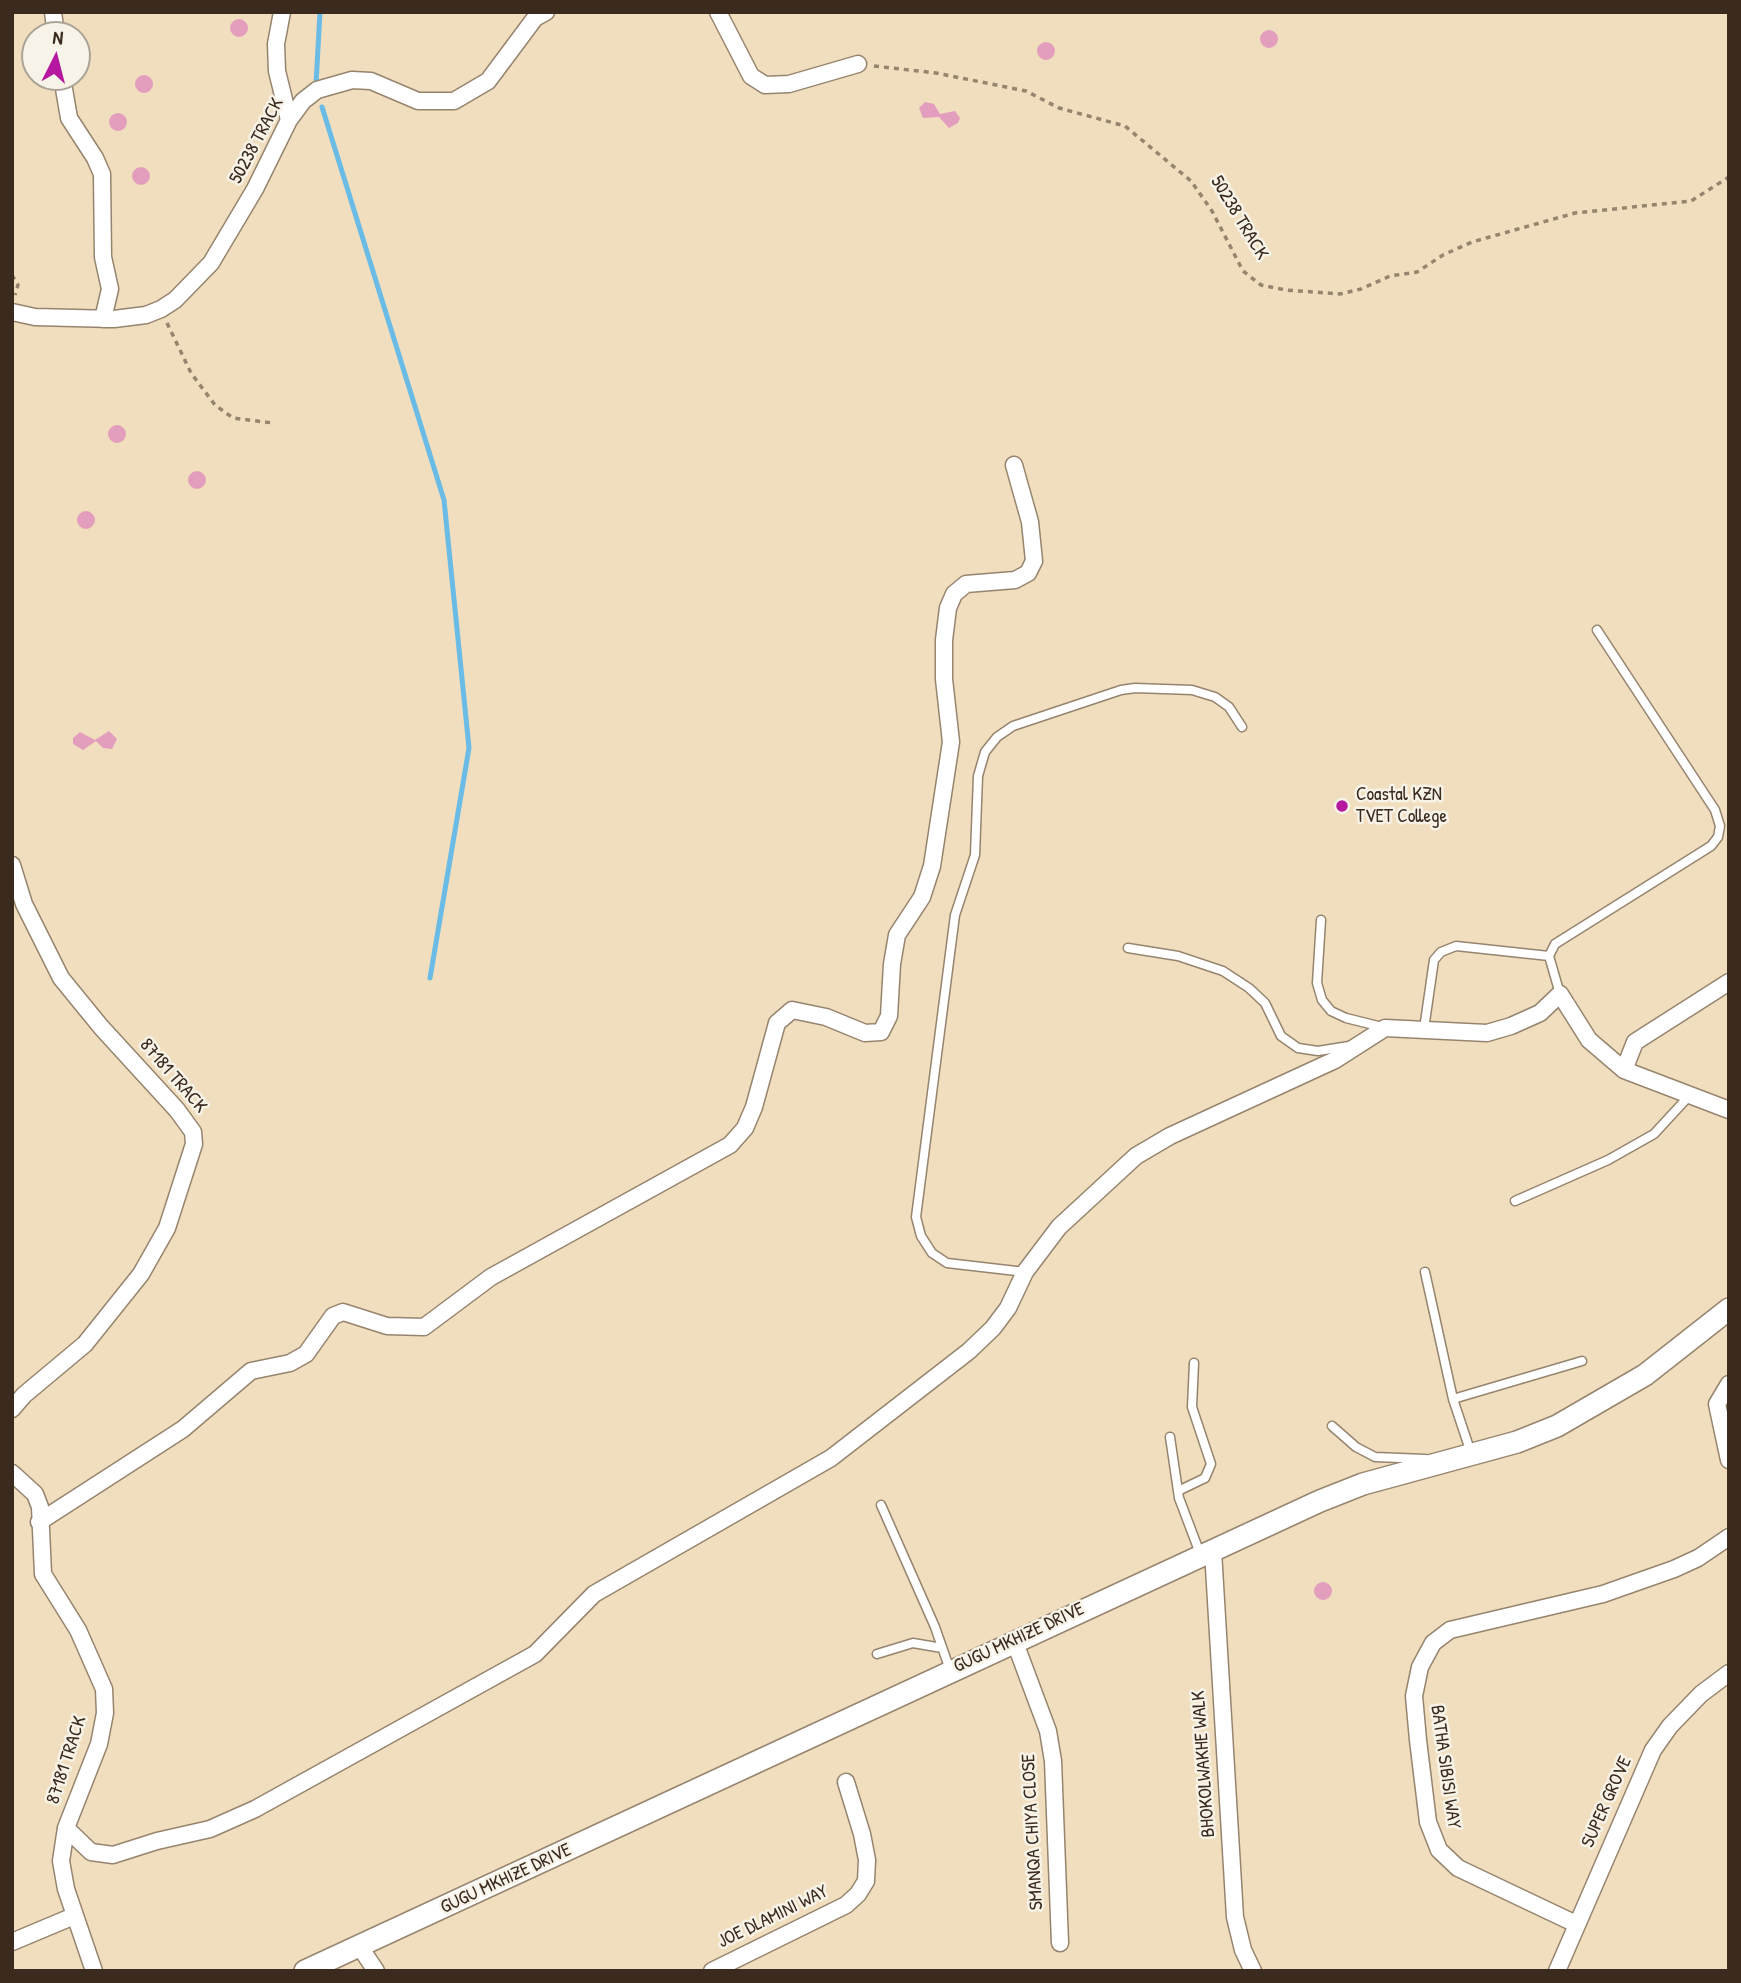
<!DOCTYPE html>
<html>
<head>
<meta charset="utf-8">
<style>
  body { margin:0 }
  #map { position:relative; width:1741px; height:1983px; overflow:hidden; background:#f0debe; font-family:"Patrick Hand",sans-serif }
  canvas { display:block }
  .frame { position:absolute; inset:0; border:14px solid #3b2a1e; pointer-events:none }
  .north { position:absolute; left:21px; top:21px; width:70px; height:70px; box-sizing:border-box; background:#f7f3e8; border:2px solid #aca397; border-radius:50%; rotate:6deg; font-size:19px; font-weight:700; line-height:28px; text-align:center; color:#3b2a1e }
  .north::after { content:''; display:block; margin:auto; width:24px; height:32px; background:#b5179e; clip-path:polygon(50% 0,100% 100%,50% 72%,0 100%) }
</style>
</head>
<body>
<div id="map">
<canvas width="1741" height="1983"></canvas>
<div class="frame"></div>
<div class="north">N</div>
</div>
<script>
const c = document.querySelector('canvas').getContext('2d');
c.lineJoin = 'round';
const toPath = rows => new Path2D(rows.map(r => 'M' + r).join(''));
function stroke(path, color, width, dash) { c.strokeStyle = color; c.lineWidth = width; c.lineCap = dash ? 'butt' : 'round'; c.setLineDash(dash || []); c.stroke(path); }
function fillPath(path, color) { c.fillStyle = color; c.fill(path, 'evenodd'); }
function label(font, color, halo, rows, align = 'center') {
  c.font = font + ' "Patrick Hand",sans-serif'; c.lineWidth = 5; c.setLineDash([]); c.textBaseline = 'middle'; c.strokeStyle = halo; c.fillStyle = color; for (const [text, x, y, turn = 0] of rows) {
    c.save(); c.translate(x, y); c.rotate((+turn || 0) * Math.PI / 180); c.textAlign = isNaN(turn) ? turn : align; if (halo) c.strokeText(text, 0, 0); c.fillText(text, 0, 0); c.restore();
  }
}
const stream = toPath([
  [316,84,320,12],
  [322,107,444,500,469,748,430,978]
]);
const building = toPath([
  '230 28a9 9 0 1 1 18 0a9 9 0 1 1-18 0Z',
  '1260 39a9 9 0 1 1 18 0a9 9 0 1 1-18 0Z',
  '1037 51a9 9 0 1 1 18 0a9 9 0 1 1-18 0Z',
  '135 84a9 9 0 1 1 18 0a9 9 0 1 1-18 0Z',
  [925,102,934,104,940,114,955,111,960,118,958,123,949,128,939,117,923,118,919,108],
  '109 122a9 9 0 1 1 18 0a9 9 0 1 1-18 0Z',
  '132 176a9 9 0 1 1 18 0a9 9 0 1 1-18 0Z',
  '108 434a9 9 0 1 1 18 0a9 9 0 1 1-18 0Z',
  '188 480a9 9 0 1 1 18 0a9 9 0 1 1-18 0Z',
  '77 520a9 9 0 1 1 18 0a9 9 0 1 1-18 0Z',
  [109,731,117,739,112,749,103,748,96,741,83,750,73,744,73,738,80,732,95,740],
  '1314 1591a9 9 0 1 1 18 0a9 9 0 1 1-18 0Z'
]);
const path = toPath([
  [874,66,936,73,1026,91,1059,108,1125,126,1191,181,1212,211,1243,271,1261,285,1286,290,1340,294,1361,289,1390,276,1417,272,1443,255,1472,242,1575,213,1691,201,1729,177],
  [12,275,18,285,15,295],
  [167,323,191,373,215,405,233,418,273,423]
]);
const lane = toPath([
  [1321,920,1317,983,1322,1000,1331,1011,1346,1018,1382,1027],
  [1128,948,1178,956,1223,971,1249,988,1265,1003,1281,1036,1298,1048,1318,1051,1349,1046],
  [1560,994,1549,956,1555,944,1711,846,1718,837,1720,826,1715,810,1597,630],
  [1424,1029,1434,960,1441,952,1456,946,1549,956],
  [1515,1201,1608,1160,1654,1134,1690,1095],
  [1025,1272,947,1263,932,1253,921,1236,916,1217,955,915,975,855,978,776,985,752,997,737,1013,726,1121,690,1135,688,1192,690,1215,697,1229,707,1242,727],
  [1425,1272,1453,1399,1471,1453],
  [1453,1399,1582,1361],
  [1332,1426,1356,1447,1375,1457,1425,1459],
  [1170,1437,1179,1498,1201,1556],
  [1178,1491,1205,1478,1211,1464,1192,1407,1194,1363],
  [881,1505,935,1627,950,1670],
  [877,1654,913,1643,942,1648]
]);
const street = toPath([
  [53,12,56,35],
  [282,12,276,44,277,71,289,120],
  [718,12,751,76,765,85,789,84,858,64],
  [62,77,69,118,95,158,102,174,103,257,110,289,103,319],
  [12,312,35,317,114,319,146,315,161,309,175,300,211,263,255,189,289,120,303,101,317,90,352,80,371,81,418,101,454,101,488,81,535,18,546,12],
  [12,865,24,904,61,978,101,1027,177,1110,193,1132,194,1144,167,1228,141,1274,85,1344,24,1395,12,1409],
  [1624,1070,1635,1042,1729,982],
  [1729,1384,1717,1404,1729,1460],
  [12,1473,35,1494,40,1507,43,1574,78,1630,104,1689,105,1713,99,1744,66,1828,61,1861,66,1889,94,1971],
  [39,1522,183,1429,251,1371,290,1363,306,1354,333,1316,343,1312,387,1326,424,1327,491,1277,730,1145,745,1128,754,1107,777,1023,792,1010,826,1017,865,1033,881,1032,889,1016,892,964,897,935,922,897,932,866,951,742,944,679,944,640,948,608,954,594,966,584,1015,580,1028,573,1034,561,1030,522,1014,465],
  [1213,1551,1235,1917,1243,1950,1253,1971],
  [1014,1640,1048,1731,1053,1761,1060,1943],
  [66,1828,91,1852,113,1855,157,1841,210,1829,255,1809,535,1654,594,1594,831,1458,969,1351,993,1328,1008,1308,1025,1272,1059,1227,1136,1156,1170,1136,1335,1060,1385,1028,1487,1033,1511,1026,1540,1013,1560,994,1589,1040,1624,1070,1729,1110],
  [1576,1924,1458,1868,1439,1850,1428,1822,1418,1740,1414,1696,1420,1667,1433,1643,1450,1630,1603,1594,1674,1569,1698,1558,1729,1537],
  [12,1942,74,1916],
  [360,1947,376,1971],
  [712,1971,846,1905,858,1894,866,1881,867,1860,862,1834,846,1782],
  [1557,1971,1653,1750,1670,1726,1701,1694,1729,1673]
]);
const secondary = toPath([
  [305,1971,1320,1501,1363,1484,1517,1442,1557,1426,1645,1375,1729,1309]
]);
const markers = [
  [1342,806,7,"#b5179e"]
];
const streetNames = [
  ["50238 TRACK",257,141,-62],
  ["50238 TRACK",1239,218,59],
  ["87181 TRACK",173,1076,49],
  ["GUGU MKHIZE DRIVE",1019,1638,-25],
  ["87181 TRACK",67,1760,-72],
  ["BHOKOLWAKHE WALK",1204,1764,-94],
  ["BATHA SIBISI WAY",1445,1767,82],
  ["SUPER GROVE",1607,1802,-66],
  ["SMANQA CHIYA CLOSE",1033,1832,-93],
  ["GUGU MKHIZE DRIVE",506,1879,-25],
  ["JOE DLAMINI WAY",773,1917,-26]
];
const poiNames = [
  ["Coastal KZN",1356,795],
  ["TVET College",1356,817]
];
stroke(stream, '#6abce6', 5);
fillPath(building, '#e39ebd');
stroke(lane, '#96846e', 11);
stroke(street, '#96846e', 19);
stroke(secondary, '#96846e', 24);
stroke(path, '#96846e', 3.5, [5, 5]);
stroke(lane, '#fff', 8);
stroke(street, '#fff', 16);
stroke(secondary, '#fff', 21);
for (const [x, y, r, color] of markers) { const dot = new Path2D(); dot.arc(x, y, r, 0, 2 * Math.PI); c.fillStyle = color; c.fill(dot); stroke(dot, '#f7f3e8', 2.5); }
label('19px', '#3b2a1e', '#f7f3e8', streetNames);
label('19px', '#3b2a1e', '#f7f3e8', poiNames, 'left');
</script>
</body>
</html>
